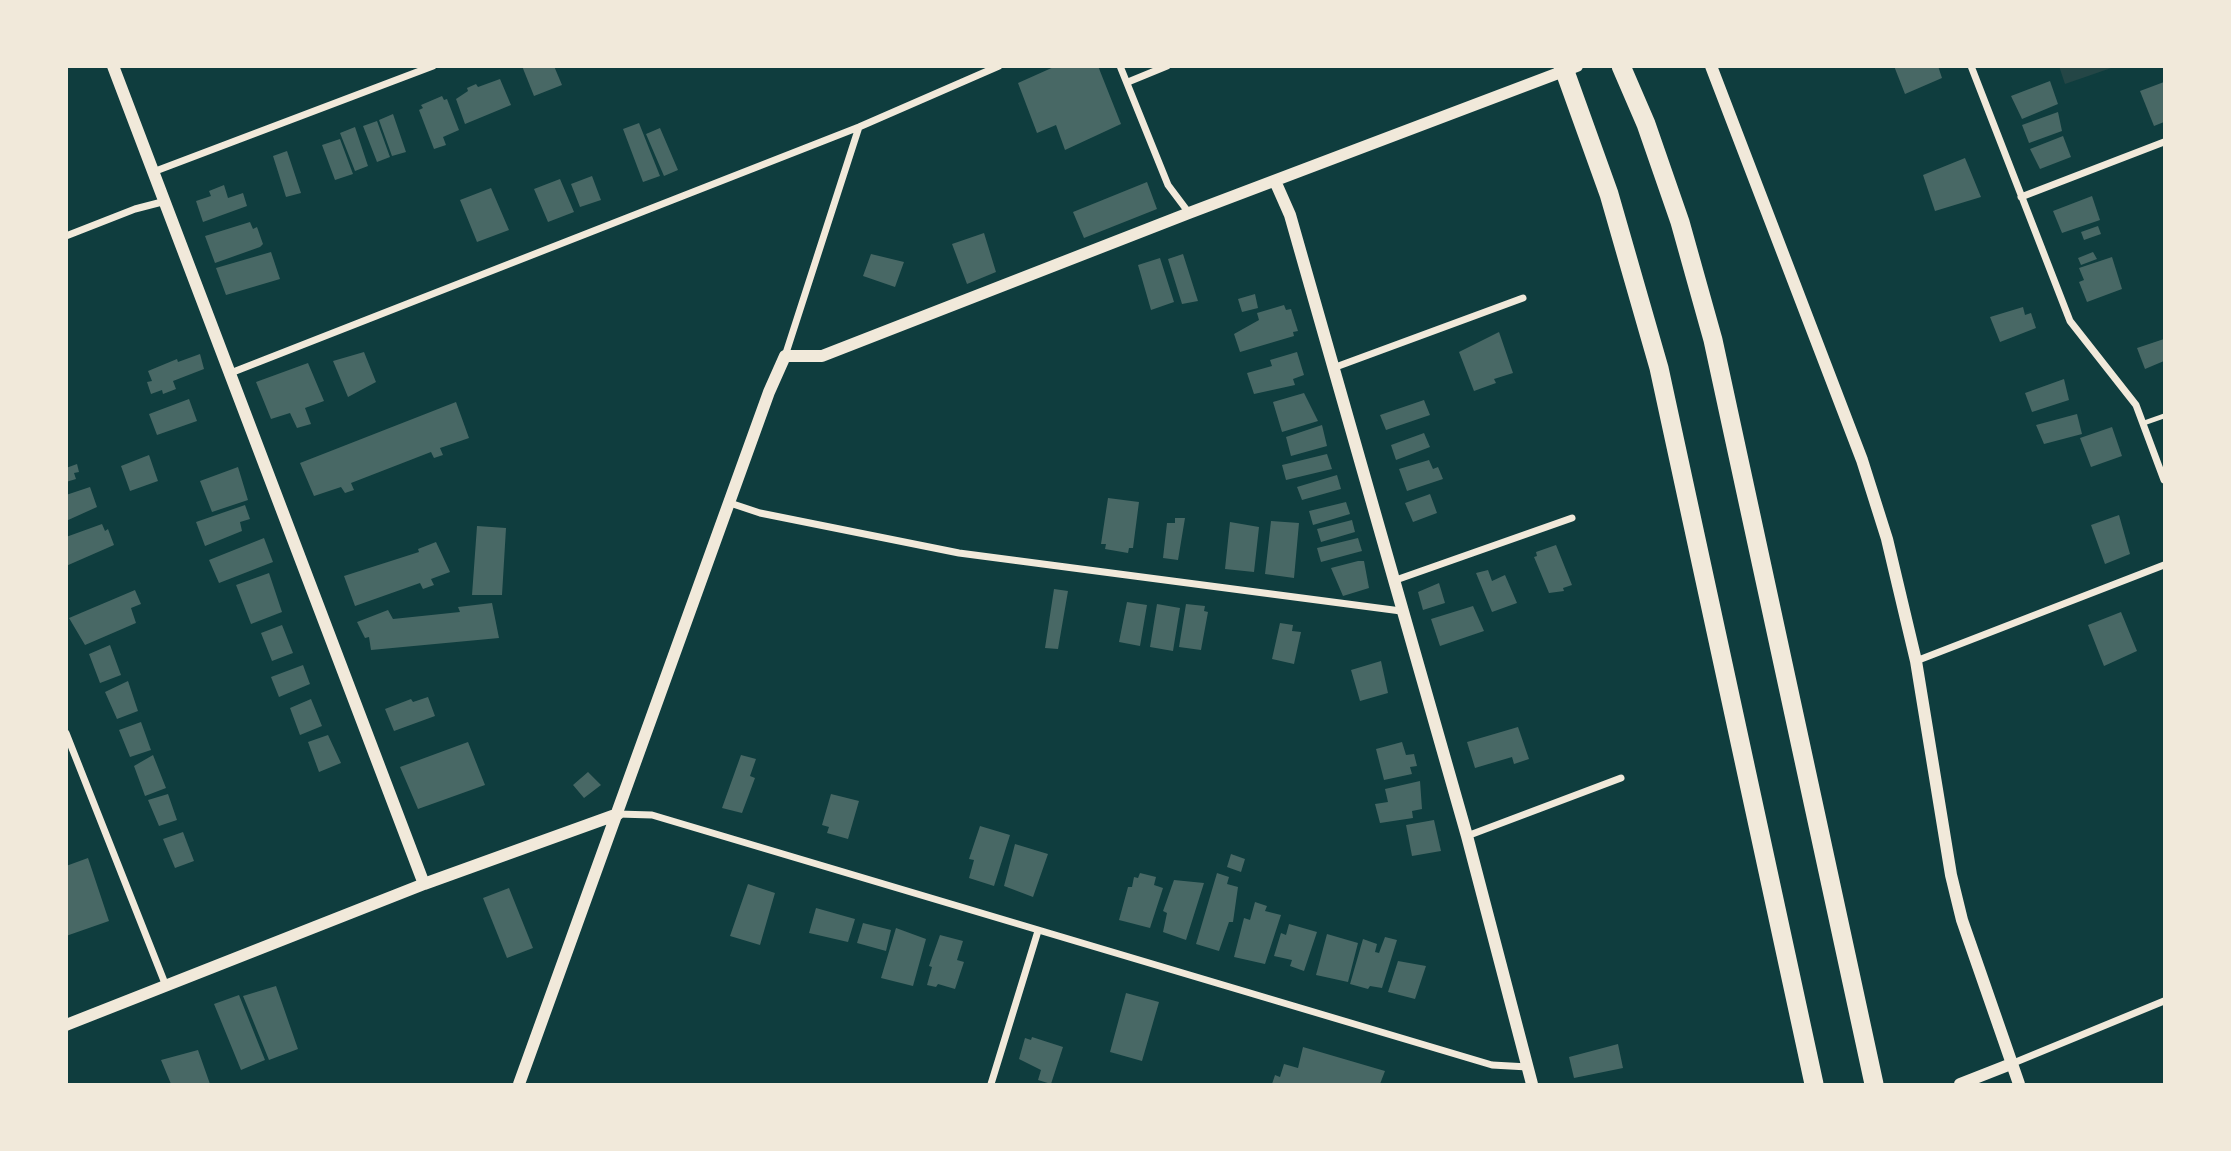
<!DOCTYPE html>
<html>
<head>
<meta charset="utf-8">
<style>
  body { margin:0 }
  #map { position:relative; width:2231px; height:1151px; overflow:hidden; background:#0f3d3e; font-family:Overpass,sans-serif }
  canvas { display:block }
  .frame { position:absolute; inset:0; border:68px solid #f1e9da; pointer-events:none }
</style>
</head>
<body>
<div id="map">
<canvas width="2231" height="1151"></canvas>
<div class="frame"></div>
</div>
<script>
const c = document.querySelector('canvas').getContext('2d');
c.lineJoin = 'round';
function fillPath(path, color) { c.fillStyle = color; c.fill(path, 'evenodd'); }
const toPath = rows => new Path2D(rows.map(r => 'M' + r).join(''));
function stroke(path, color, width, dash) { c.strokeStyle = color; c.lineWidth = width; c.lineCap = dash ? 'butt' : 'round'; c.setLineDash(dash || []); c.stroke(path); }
const green = toPath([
  [2059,66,2114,66,2114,67,2065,84]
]);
const building = toPath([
  [522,66,554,66,562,85,534,96],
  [1056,66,1098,66,1121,124,1065,150,1056,125,1037,133,1018,83],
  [1894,66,1938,66,1942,78,1905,94],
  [500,79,511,105,465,124,456,99,468,91,467,88,476,84,478,87],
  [2050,81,2058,104,2022,119,2011,96],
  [2164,82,2164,122,2154,126,2140,91],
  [442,96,444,100,447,99,459,130,443,137,446,145,434,149,419,110,423,108,421,105],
  [2058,112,2062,131,2029,143,2022,125],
  [393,114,406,152,392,156,379,120],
  [377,121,390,157,377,162,363,126],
  [639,123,660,176,643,182,623,129],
  [355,127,368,166,355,171,340,133],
  [660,128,678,170,664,176,646,134],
  [2063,136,2071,157,2040,169,2030,149],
  [340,139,353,174,335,180,322,145],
  [287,151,301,193,286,197,273,156],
  [1965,158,1981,197,1935,211,1923,175],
  [592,176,601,200,580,207,571,184],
  [560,179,574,212,548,222,534,189],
  [1147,182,1157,209,1084,238,1073,212],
  [224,185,228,198,243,193,247,206,203,222,196,201,211,196,209,191],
  [491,188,509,230,477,242,460,200],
  [2092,196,2100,220,2062,233,2053,211],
  [250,222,253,229,257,227,263,244,260,247,215,263,205,236],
  [2098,226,2101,234,2084,240,2081,232],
  [984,233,996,272,967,284,952,244],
  [271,252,280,279,226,295,216,268],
  [2093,252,2097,259,2081,265,2078,258],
  [871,254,904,262,895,287,863,276],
  [1183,254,1198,301,1182,304,1168,259],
  [2112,257,2122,289,2087,302,2079,282,2084,280,2079,268],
  [1160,258,1174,302,1151,310,1138,265],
  [1255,294,1258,308,1242,312,1238,299],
  [1284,305,1286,310,1291,309,1298,331,1293,332,1294,336,1240,352,1234,334,1259,320,1257,313],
  [2023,307,2025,315,2031,313,2036,328,2000,342,1990,317],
  [1499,332,1513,373,1494,379,1496,383,1474,391,1459,352],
  [2164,339,2164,361,2145,369,2137,348],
  [364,352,376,382,348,397,333,361],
  [1297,352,1304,375,1293,379,1295,385,1254,394,1247,373,1272,366,1270,360],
  [200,354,204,369,173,381,176,389,163,394,162,390,151,394,147,382,152,381,148,371,177,359,178,362],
  [308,363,324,401,305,408,311,424,297,428,290,413,271,419,256,382],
  [2064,379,2069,400,2032,412,2025,393],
  [1304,393,1318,421,1282,432,1273,402],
  [189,399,197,421,157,435,149,414],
  [1424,400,1430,415,1386,430,1380,415],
  [456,402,469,438,440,448,443,455,434,458,431,452,351,483,354,490,345,493,341,487,314,496,300,463],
  [2077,414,2082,434,2044,444,2036,425],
  [1322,425,1327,446,1291,456,1286,437],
  [2112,427,2122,456,2091,467,2080,438],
  [1424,433,1430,447,1396,460,1391,445],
  [1327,454,1332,469,1286,480,1282,465],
  [149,455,158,481,130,491,121,466],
  [1429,460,1433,469,1438,467,1443,479,1407,491,1399,469],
  [77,464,79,472,74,473,76,479,66,482,66,468],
  [238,467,248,500,212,512,200,481],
  [1337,475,1341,489,1302,500,1297,487],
  [90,487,97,507,66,521,66,495],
  [1430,494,1437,513,1413,522,1405,503],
  [1108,498,1139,502,1133,548,1129,548,1128,553,1105,549,1106,544,1101,544],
  [1346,502,1350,514,1313,525,1309,511],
  [245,505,250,519,240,522,242,531,205,546,196,522],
  [2119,515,2130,554,2105,564,2091,525],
  [1175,518,1185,518,1178,560,1163,558,1167,523,1175,523],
  [1352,520,1355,532,1321,542,1317,529],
  [1271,521,1299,523,1294,578,1265,574],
  [1230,522,1259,527,1254,572,1225,569],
  [102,524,105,531,108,529,114,545,66,566,66,537],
  [477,526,506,528,502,595,472,595],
  [264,538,273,562,219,583,209,560],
  [1358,538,1362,551,1321,562,1317,548],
  [436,542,450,572,431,579,434,585,423,589,420,583,355,606,344,576,419,552,418,549],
  [1556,545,1572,585,1563,588,1564,591,1549,593,1534,557,1537,556,1536,552],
  [1358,561,1364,561,1369,588,1343,596,1331,568],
  [1488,570,1492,581,1505,575,1517,603,1492,612,1476,573],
  [269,573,282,612,251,624,236,585],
  [1439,583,1445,603,1423,610,1418,592],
  [1054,589,1068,591,1058,649,1045,648],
  [135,590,141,604,131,608,136,623,85,645,69,618],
  [1127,602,1147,605,1140,646,1119,642],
  [492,603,499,638,371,650,369,637,365,638,357,622,388,610,393,619,460,612,458,607],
  [1157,604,1180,608,1173,651,1150,647],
  [1186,604,1205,606,1204,611,1208,612,1201,650,1179,647],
  [1473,606,1484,631,1440,646,1431,619],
  [2121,612,2137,651,2104,666,2088,625],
  [1280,623,1293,625,1292,631,1301,632,1294,664,1272,659],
  [282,625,293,653,272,661,261,633],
  [110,645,121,675,100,683,89,654],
  [1381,661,1388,693,1360,701,1351,670],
  [303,665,310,684,279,697,271,677],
  [128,681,138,711,117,719,105,692],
  [428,697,435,716,394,731,385,709,411,699,413,702],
  [311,699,322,726,300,735,290,708],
  [141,722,151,750,130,757,119,730],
  [1518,727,1529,759,1514,764,1512,757,1475,768,1467,742],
  [328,735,341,763,319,772,308,742],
  [468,742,485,785,418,809,400,767],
  [1402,742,1406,755,1414,754,1417,766,1410,767,1412,774,1384,780,1376,749],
  [153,755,166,788,145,796,134,766],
  [741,755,756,759,750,776,755,778,742,813,722,808],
  [588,772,601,785,584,798,573,785],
  [1420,781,1422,809,1412,811,1413,818,1380,823,1375,804,1388,802,1385,789],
  [168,794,177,820,159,826,148,800],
  [831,794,859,801,848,839,827,833,829,827,822,825],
  [1434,820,1441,851,1412,856,1406,825],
  [980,826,1010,835,994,886,969,878,974,860,969,859],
  [183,832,194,861,175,868,163,839],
  [1015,844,1048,854,1033,897,1004,886],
  [1231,854,1245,859,1241,872,1227,867],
  [88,858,109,921,66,936,66,866],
  [1140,873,1156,877,1154,885,1163,888,1150,928,1119,920,1128,887,1132,887,1134,877,1138,878],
  [1217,873,1229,877,1227,884,1238,887,1233,922,1229,922,1219,951,1196,944],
  [1174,880,1204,883,1186,940,1163,932,1167,913,1163,911],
  [748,884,775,893,760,945,730,936],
  [509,888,533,948,507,958,483,898],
  [1255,902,1267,906,1265,911,1281,915,1265,964,1234,957,1244,918,1250,920],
  [816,908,855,919,848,942,809,933],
  [863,923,891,930,886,951,857,943],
  [1289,924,1317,932,1304,971,1290,966,1292,960,1274,956,1281,933,1286,935],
  [896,928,926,939,913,986,881,978],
  [1327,934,1358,943,1348,982,1316,975],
  [940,935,963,941,957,960,964,962,955,989,938,984,936,987,927,985,932,967,929,966],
  [1385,937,1397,940,1382,988,1370,986,1368,989,1350,984,1363,939,1377,944,1375,952,1379,953],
  [1398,961,1426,966,1415,999,1388,992],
  [276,986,298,1049,269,1060,243,996],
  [1126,993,1159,1002,1142,1061,1110,1052],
  [239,995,265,1060,241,1070,214,1004],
  [1032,1037,1063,1047,1051,1084,1038,1080,1041,1070,1019,1059,1025,1038,1031,1040],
  [1618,1044,1623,1068,1574,1078,1569,1057],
  [1303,1047,1385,1071,1380,1084,1272,1084,1275,1075,1280,1077,1284,1064,1298,1068],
  [198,1050,210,1084,171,1084,161,1060]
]);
const service = toPath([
  [2144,423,2164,416]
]);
const minor = toPath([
  [1120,66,1168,185,1189,213],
  [1971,66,2070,321,2136,405,2164,480],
  [1128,82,1167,66],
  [153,172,433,66],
  [2021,197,2164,142],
  [66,236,135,209,162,202],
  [785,356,859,127],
  [1333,368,1523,298],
  [228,374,859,127,999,66],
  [730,503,760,513,959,553,1401,611],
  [1393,581,1572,518],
  [1916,661,2164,565],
  [66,733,166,986],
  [618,814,652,815,1492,1065,1528,1067],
  [1467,836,1621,778],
  [2011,1064,2164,1001],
  [991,1084,1038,931]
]);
const tertiary = toPath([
  [113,66,424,884],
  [1711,66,1862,460,1887,539,1916,661,1951,875,1962,920,2019,1084],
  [1275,181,1290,215,1467,836,1532,1084],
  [66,1025,424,884,618,814],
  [519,1084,769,392,785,356,822,356,1189,213,1577,66],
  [1960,1084,2011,1064]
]);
const motorway = toPath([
  [1563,66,1609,194,1659,368,1814,1084],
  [1621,66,1646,124,1680,222,1713,340,1874,1084]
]);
fillPath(green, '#244646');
fillPath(building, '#486865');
stroke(service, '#f1e9da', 5);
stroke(minor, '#f1e9da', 7);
stroke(tertiary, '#f1e9da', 12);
stroke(motorway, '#f1e9da', 19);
</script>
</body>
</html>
